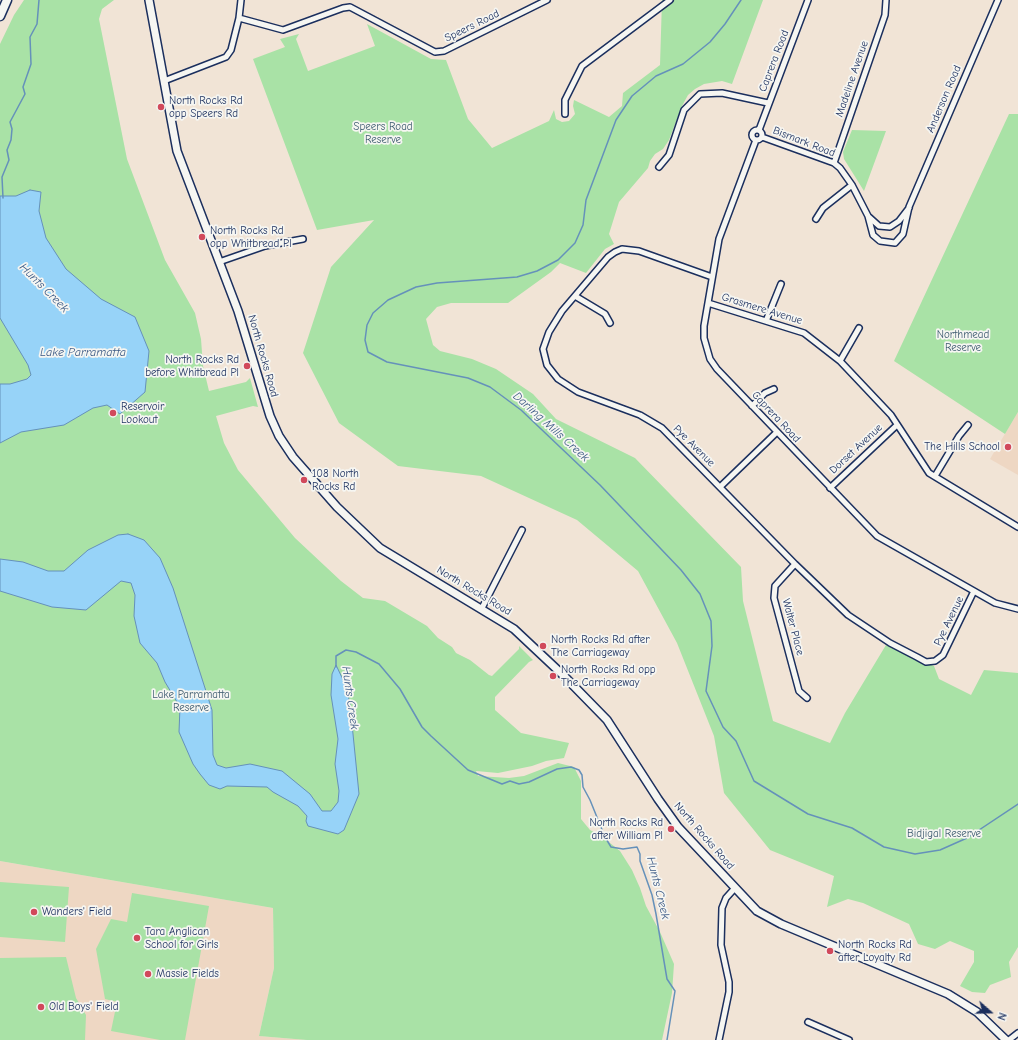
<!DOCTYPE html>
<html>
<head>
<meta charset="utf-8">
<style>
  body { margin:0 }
  #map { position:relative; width:1018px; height:1040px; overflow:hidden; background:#f1e4d6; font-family:"Comic Neue",sans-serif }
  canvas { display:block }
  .north { position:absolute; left:970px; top:992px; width:40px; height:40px; -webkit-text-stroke:3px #f6f6f2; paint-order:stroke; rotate:110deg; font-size:11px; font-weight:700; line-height:16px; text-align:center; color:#1b2f5e }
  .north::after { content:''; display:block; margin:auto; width:14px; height:18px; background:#1b2f5e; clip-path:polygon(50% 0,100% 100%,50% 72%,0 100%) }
</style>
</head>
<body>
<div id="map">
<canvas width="1018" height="1040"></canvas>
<div class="north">N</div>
</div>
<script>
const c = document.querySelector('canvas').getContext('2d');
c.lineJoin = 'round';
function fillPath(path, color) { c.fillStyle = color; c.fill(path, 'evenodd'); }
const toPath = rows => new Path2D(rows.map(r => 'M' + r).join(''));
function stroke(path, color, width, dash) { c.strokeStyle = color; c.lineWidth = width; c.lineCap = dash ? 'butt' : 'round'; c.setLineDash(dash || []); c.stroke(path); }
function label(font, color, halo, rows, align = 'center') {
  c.font = font + ' "Comic Neue",sans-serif'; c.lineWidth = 3.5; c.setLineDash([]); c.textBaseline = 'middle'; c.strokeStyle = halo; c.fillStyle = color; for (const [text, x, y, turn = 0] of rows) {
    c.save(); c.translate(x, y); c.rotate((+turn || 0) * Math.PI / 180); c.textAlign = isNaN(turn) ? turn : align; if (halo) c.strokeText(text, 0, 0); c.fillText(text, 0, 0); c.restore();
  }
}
const built = toPath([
  [1018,412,1018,475,990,459],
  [0,861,273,908,274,968,259,1036,307,1040,0,1040]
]);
const green = toPath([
  [24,0,114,0,102,9,99,19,127,159,165,260,195,313,201,339,203,366,209,391,246,382,250,378,258,407,253,406,216,416,224,443,238,470,295,538,341,581,363,598,385,601,427,626,438,638,452,647,456,653,470,660,489,675,492,676,519,649,519,646,533,660,529,662,495,697,495,710,521,733,569,743,564,758,546,761,532,766,498,773,476,771,478,776,509,778,524,776,558,763,574,767,581,781,581,819,590,830,600,835,620,851,632,870,640,888,646,906,660,932,674,964,672,993,662,1040,307,1040,259,1036,274,968,273,908,0,861,0,44,14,15],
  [662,0,763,0,732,84,722,81,704,84,695,89,688,95,682,106,669,140,663,149,655,154,650,161,648,168,619,202,609,234,614,244,605,249,586,273,560,263,551,272,508,303,451,303,437,307,426,319,433,345,440,351,472,359,496,369,533,394,556,419,635,458,741,567,743,601,773,721,830,743,845,713,886,645,934,666,939,679,971,695,984,670,1018,673,1018,947,1009,962,1011,977,990,985,985,993,972,992,960,986,974,962,974,951,950,941,935,949,918,944,909,924,863,903,848,899,827,907,834,876,770,850,724,793,714,736,677,643,638,571,577,520,481,476,398,466,339,423,303,353,331,267,374,220,317,230,253,59,285,47,280,39,299,34,296,39,308,71,375,46,367,24,431,59,446,60,468,119,492,148,549,121,554,110,556,119,562,122,569,121,575,114,573,106,574,100,609,117,622,106,623,93,660,65],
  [1009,114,1018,114,1018,412,1005,434,894,361],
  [852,130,886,131,864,191,844,159,843,152],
  [0,882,69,887,65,942,0,937],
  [132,893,209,906,185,1040,160,1040,111,1031,117,1002,105,999,96,949,111,919,127,922],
  [66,957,76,998,86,1015,85,1040,0,1040,0,958]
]);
const water = toPath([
  [30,190,41,192,39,211,46,238,66,269,101,299,135,317,149,351,145,392,120,414,107,405,93,408,64,425,21,432,0,443,0,384,10,384,27,379,31,375,28,365,0,318,0,196,16,196,30,190],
  [128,534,144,540,160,558,173,588,212,710,213,755,217,765,226,768,250,764,282,771,310,794,322,811,331,811,338,802,339,791,335,764,338,739,331,695,332,674,336,665,346,686,350,704,359,794,344,830,338,834,308,826,306,821,307,816,298,806,273,792,267,787,227,786,220,789,209,785,200,774,193,764,179,732,180,707,165,682,157,663,140,643,134,616,135,595,131,583,121,581,86,610,52,607,0,591,0,559,23,562,48,571,64,571,88,550,118,535,128,534]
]);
const stream = toPath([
  [741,0,725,24,710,42,683,64,656,76,632,96,616,120,586,200,583,225,575,243,558,260,537,271,517,277,437,283,416,287,388,300,373,313,367,325,365,340,368,352,387,362,468,378,490,387,521,410,600,485,681,570,700,594,711,621,712,646,706,691,723,727,736,741,754,781,808,814,852,828,884,847,915,854,940,850,967,838,1018,804],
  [3,198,2,177,9,160,7,150,11,140,12,129,10,122,25,94,23,87,31,64,30,37,37,24,39,0],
  [336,667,336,656,346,650,356,652,379,664,400,689,422,727,431,736,468,770,502,784,510,781,519,784,529,782,557,769,571,767,579,770,582,775,583,787,590,800,605,837,611,847,623,849,637,847,640,854,640,861,652,895,656,914,667,979,675,991,667,1040]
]);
const minor = toPath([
  [239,18,241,0],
  [164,81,226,57,231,50,239,18,283,30,343,8,350,7,435,52,444,51,547,0],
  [565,114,565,100,582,66,670,0],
  '752 135a5 5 0 1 1 10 0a5 5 0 1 1-10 0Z',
  [759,130,808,0],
  [762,137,834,163,840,168,852,185,868,216,873,235,880,241,895,243,903,234,909,207,998,0],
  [756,140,719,239,704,326,704,338,710,359,717,369,877,536,995,603,1018,609],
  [834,163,885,15,886,0],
  [659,167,669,155,684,110,700,94,722,93,768,103],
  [869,217,879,226,890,227,899,221,909,208],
  [816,219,823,208,852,185],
  [219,262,265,246,303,239],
  [712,277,639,251,622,249,615,252,608,257,562,311,549,332,543,349,547,365,558,379,578,392,640,415,662,428,795,564,848,615,890,643,917,657,926,662,935,661,943,655,974,591],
  [575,296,605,314,610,323],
  [708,303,804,333,840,361,891,415,929,473,1018,527],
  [766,321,781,284],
  [840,361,859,328],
  [752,406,765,393,774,389],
  [935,476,959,436,968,425],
  [720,487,777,432],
  [830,488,897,425],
  [795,564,775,586,774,598,799,691,807,698],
  [482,608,522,530],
  [808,1022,849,1040],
  [719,1040,729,992,729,982,721,945,722,908,726,898,735,888],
  [1009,1040,1018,1033]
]);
const secondary = toPath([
  [149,0,177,151,238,311,270,416,279,436,293,457,337,507,380,548,514,629,564,676,607,720,658,799,678,827,757,911,781,924,948,994,977,1012,1006,1040]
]);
const trunk = toPath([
  [0,16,7,0]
]);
const markers = [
  [161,107,4,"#d1495b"],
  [202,237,4,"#d1495b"],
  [247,366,4,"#d1495b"],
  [113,413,4,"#d1495b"],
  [1008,447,4,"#d1495b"],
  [304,480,4,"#d1495b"],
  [543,646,4,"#d1495b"],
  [553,676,4,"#d1495b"],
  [671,829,4,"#d1495b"],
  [34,912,4,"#d1495b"],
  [137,938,4,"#d1495b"],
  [830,951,4,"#d1495b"],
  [148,974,4,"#d1495b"],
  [41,1007,4,"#d1495b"]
];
const streetNames = [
  ["Speers Road",472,26,-26],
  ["Caprera Road",774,61,-69],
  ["Madeline Avenue",852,79,-71],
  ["Anderson Road",944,99,-67],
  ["Bismark Road",804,142,21],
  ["Grasmere Avenue",762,309,17],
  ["North Rocks Road",263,356,74],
  ["Caprera Road",776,417,47],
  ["Pye Avenue",694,446,45],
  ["Dorset Avenue",856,449,-43],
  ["North Rocks Road",474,591,31],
  ["Pye Avenue",949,621,-64],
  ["Walter Place",793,627,75],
  ["North Rocks Road",704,836,49]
];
const poiNames = [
  ["North Rocks Rd",169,101],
  ["opp Speers Rd",169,114],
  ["North Rocks Rd",210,231],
  ["opp Whitbread Pl",210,244],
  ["North Rocks Rd",239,360,"right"],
  ["before Whitbread Pl",239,373,"right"],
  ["Reservoir",121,407],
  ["Lookout",121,420],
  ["The Hills School",1000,447,"right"],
  ["108 North",312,474],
  ["Rocks Rd",312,487],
  ["North Rocks Rd after",551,640],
  ["The Carriageway",551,653],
  ["North Rocks Rd opp",561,670],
  ["The Carriageway",561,683],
  ["North Rocks Rd",663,823,"right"],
  ["after William Pl",663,836,"right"],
  ["Wanders' Field",42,912],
  ["Tara Anglican",145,932],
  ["School for Girls",145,945],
  ["North Rocks Rd",838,945],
  ["after Loyalty Rd",838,958],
  ["Massie Fields",156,974],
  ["Old Boys' Field",49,1007]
];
const parkNames = [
  ["Speers Road",383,127],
  ["Reserve",383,140],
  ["Northmead",963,335],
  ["Reserve",963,348],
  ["Lake Parramatta",191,695],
  ["Reserve",191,708],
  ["Bidjigal Reserve",944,834]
];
const waterNames = [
  ["Hunts Creek",44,288,45],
  ["Lake Parramatta",83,353],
  ["Darling Mills Creek",551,427,42],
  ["Hunts Creek",350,698,82],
  ["Hunts Creek",658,888,76]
];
fillPath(built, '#eed7c3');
fillPath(green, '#a9e2a6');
fillPath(water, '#97d3f8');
stroke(water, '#6591ba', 1);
stroke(stream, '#6591ba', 1.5);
stroke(minor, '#1b2f5e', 8);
stroke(secondary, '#1b2f5e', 10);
stroke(trunk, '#1b2f5e', 11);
stroke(minor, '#f6f6f2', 5);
stroke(secondary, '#f6f6f2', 7);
stroke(trunk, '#f6f6f2', 8);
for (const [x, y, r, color] of markers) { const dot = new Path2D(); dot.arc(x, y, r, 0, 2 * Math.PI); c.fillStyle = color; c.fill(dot); stroke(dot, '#f6f6f2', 1.5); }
label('11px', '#1b2f5e', '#f6f6f2', streetNames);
label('11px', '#1b2f5e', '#f6f6f2', poiNames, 'left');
label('11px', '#3e5c70', '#f6f6f2', parkNames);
label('italic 12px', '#3a5884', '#f6f6f2', waterNames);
</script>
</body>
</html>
